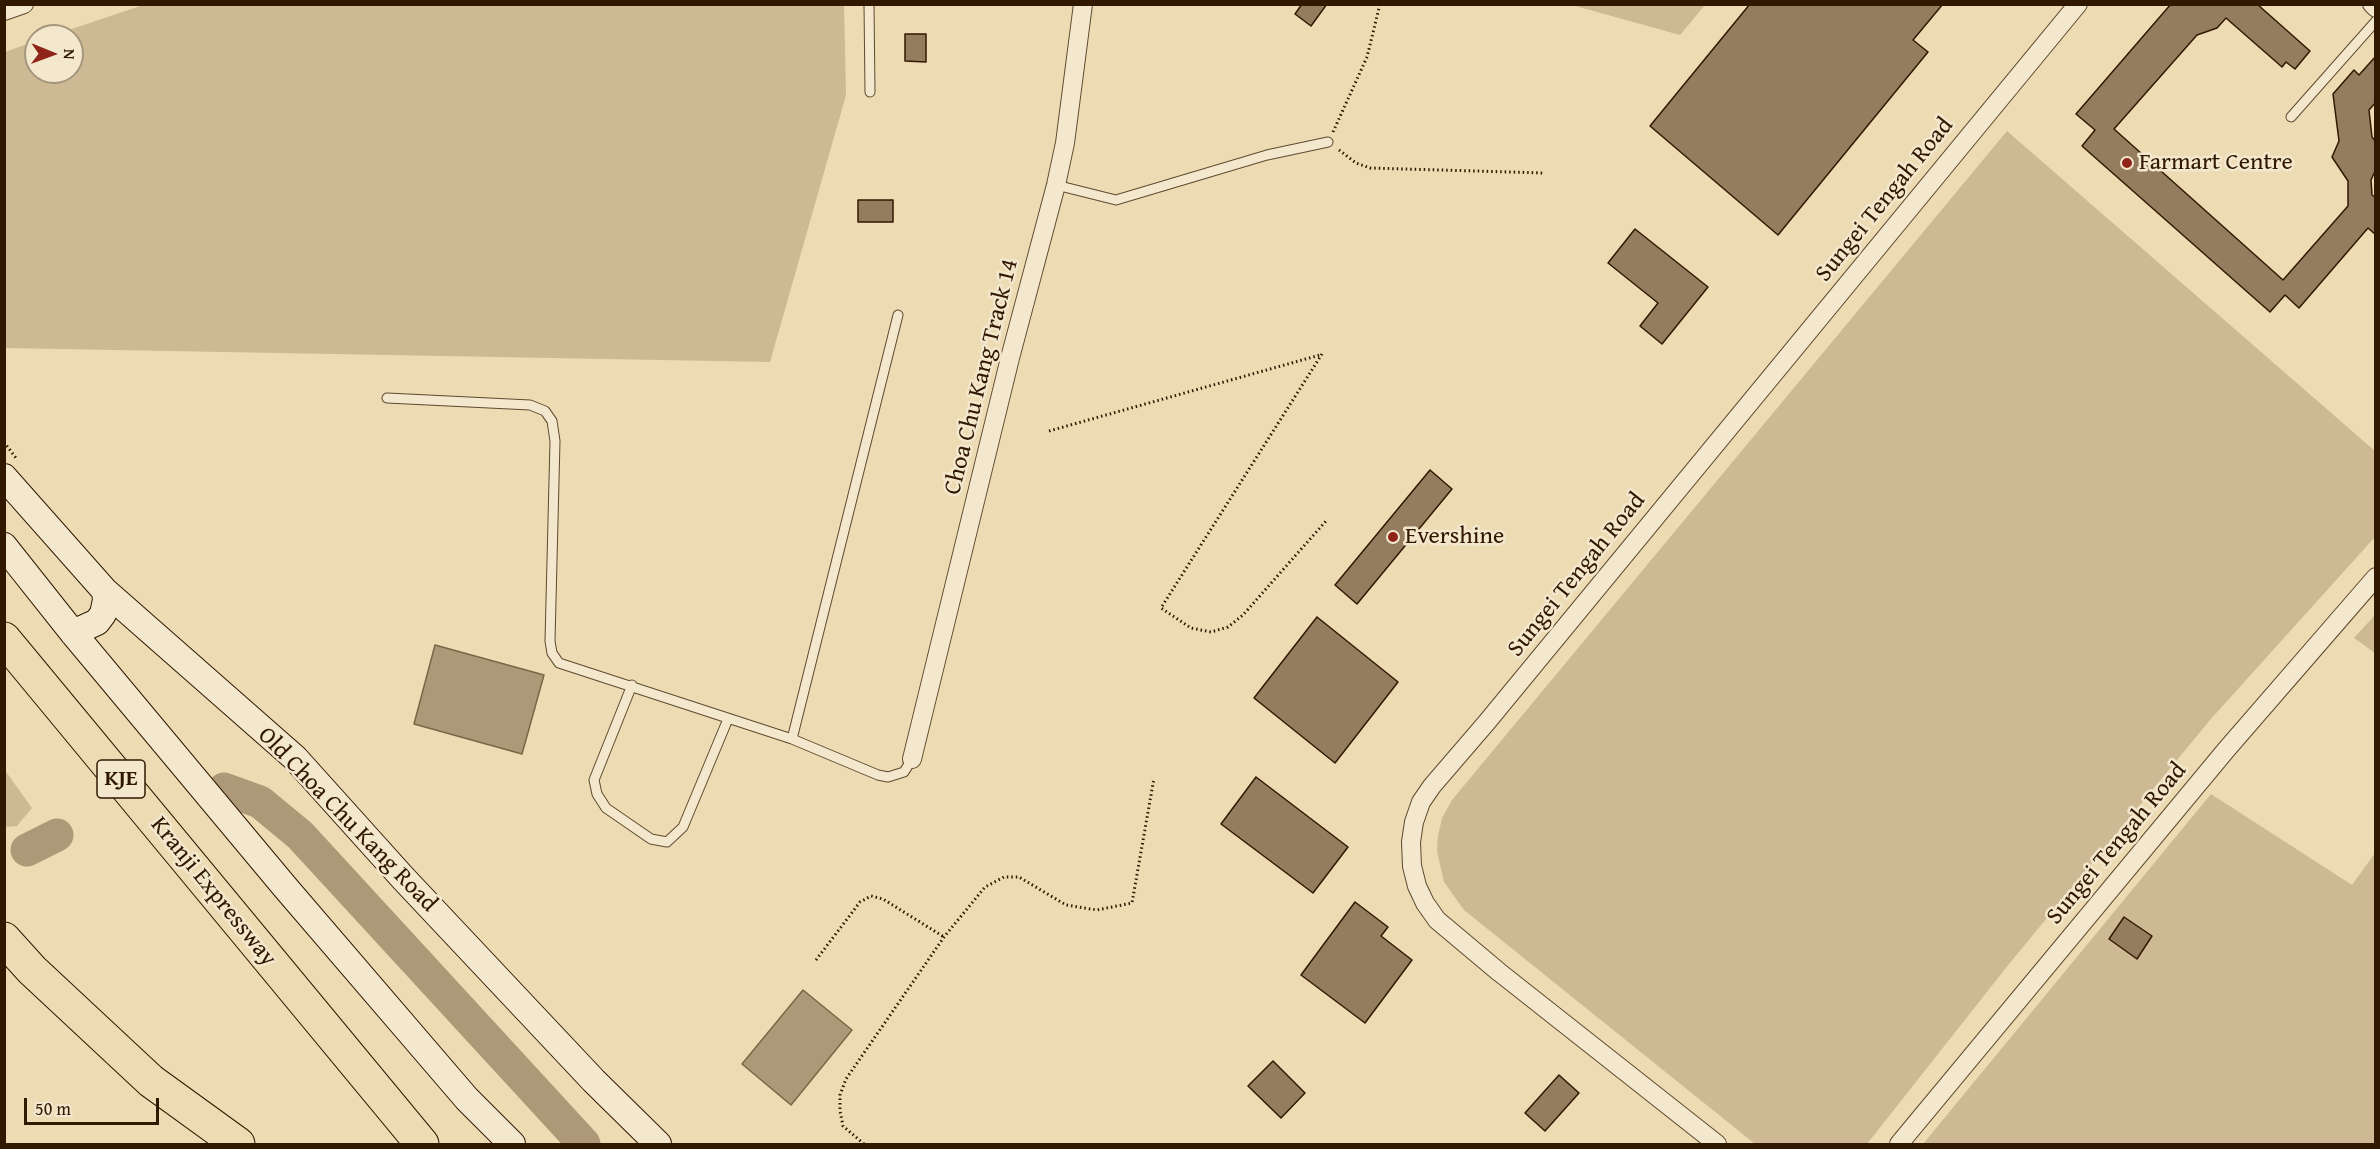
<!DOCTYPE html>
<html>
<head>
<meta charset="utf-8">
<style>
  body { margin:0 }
  #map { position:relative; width:2380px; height:1149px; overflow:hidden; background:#eddbb4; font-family:"Gentium Book Plus",serif }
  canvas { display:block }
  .frame { position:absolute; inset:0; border:6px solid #311800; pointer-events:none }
  .north { position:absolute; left:24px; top:24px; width:60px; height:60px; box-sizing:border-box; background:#f3e8ce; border:2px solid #a5957c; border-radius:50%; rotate:91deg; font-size:16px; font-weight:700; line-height:24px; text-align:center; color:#311800 }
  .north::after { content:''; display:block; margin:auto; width:21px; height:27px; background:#8f2418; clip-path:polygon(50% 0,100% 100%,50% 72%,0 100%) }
  .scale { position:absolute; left:24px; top:1098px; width:135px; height:27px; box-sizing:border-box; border:3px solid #311800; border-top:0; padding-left:8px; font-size:18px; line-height:21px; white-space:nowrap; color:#311800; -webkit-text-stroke:4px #f3e8ce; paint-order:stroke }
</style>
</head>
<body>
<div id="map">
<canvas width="2380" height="1149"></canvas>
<div class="frame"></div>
<div class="north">N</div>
<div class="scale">50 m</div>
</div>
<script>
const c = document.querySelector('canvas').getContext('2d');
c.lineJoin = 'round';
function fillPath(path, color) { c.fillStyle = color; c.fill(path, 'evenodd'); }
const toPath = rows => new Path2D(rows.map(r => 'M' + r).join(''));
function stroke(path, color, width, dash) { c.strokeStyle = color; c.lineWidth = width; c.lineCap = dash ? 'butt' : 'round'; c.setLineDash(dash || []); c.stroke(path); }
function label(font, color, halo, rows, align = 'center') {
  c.font = font + ' "Gentium Book Plus",serif'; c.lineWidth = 5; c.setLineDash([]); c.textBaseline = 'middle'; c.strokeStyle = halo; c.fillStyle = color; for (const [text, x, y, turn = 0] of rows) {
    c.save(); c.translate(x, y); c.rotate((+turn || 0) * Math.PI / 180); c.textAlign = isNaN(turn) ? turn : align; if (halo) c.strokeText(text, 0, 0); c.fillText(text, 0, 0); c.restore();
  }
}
const green = toPath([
  [143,5,844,5,846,95,770,362,5,348,5,52,36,41,36,72,72,72,72,36,51,36],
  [1572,5,1705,5,1680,35],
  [2007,131,2375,451,2375,537,2210,720,2009,964,1867,1144,1755,1144,1464,910,1444,882,1437,851,1438,836,1442,818,1452,800],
  [2375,615,2375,653,2354,638],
  [4,769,32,808,17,826,5,827],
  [2211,794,2352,885,2375,853,2375,1144,1923,1144]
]);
const water = toPath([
  [435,645,544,675,522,754,414,724,435,645],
  [803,990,852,1030,791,1105,742,1064,803,990]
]);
const river = toPath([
  [224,789,260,802,300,835,584,1144],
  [27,850,57,835]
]);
const building = toPath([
  [1302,4,1327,4,1311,26,1295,14,1302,4],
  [1750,4,1943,4,1913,40,1928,52,1778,235,1650,126,1750,4],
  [2171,4,2257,4,2310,51,2295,69,2286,62,2282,67,2226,18,2217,28,2197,35,2114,129,2283,280,2348,206,2348,181,2332,157,2339,141,2333,94,2354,70,2359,75,2376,56,2376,102,2369,110,2372,137,2376,142,2376,169,2371,180,2372,195,2376,198,2376,235,2368,228,2299,308,2285,295,2270,312,2082,146,2095,130,2076,114,2171,4],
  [905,34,926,34,926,62,905,61,905,34],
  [858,200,893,200,893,222,858,222,858,200],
  [1635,229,1708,287,1662,344,1640,326,1658,303,1608,263,1635,229],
  [1430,470,1452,489,1357,604,1335,585,1430,470],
  [1317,617,1398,682,1335,763,1254,698,1317,617],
  [1256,777,1348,847,1313,893,1221,824,1256,777],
  [1355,902,1388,927,1381,936,1412,960,1365,1023,1301,975,1355,902],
  [2124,917,2152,936,2137,959,2109,939,2124,917],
  [1273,1061,1305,1093,1281,1118,1248,1086,1273,1061],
  [1559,1075,1579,1093,1545,1131,1525,1113,1559,1075]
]);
const path = toPath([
  [1333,132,1367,57,1380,4],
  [1339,150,1356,163,1370,168,1545,173],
  [1322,354,1161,608,1191,628,1211,632,1228,627,1243,615,1326,521],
  [1049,431,1320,355],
  [4,442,16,458],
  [816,960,860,902,871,896,883,899,944,937],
  [864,1144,843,1126,840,1111,840,1095,846,1079,944,937,985,887,1004,877,1019,877,1066,905,1097,910,1132,903,1154,778]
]);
const service = toPath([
  [869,4,870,92],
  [2291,117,2376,21],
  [1056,185,1116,200,1267,155,1328,142],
  [387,398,530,405,545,411,552,421,555,441,550,641,552,653,559,663,792,739,878,775,888,777,904,772,912,759],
  [632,685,594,780,597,794,606,808,651,839,667,842,683,827,728,719],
  [792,739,898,315]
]);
const minor = toPath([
  [2372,4,2376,8],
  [4,11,24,4],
  [912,759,1010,358,1056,185,1065,143,1083,4],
  [1717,1144,1499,972,1437,920,1425,903,1417,886,1412,866,1411,842,1414,822,1421,802,1432,786,1487,722,2078,4],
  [1899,1144,2226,750,2376,577]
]);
const secondary = toPath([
  [4,477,105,591,295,758,403,878,594,1081,658,1144],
  [4,546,73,633,285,887,467,1099,512,1144],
  [73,633,97,622,103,614,106,600,105,591]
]);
const motorway = toPath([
  [4,639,422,1144],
  [4,939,32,970,151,1081,238,1144]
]);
const markers = [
  [2127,163,6,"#8f2418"],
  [1393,537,6,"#8f2418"]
];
const shields = [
  [121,779,48]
];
const shieldNames = [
  ["KJE",121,779]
];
const poiNames = [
  ["Farmart Centre",2139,163],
  ["Evershine",1405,537]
];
const streetNames = [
  ["Sungei Tengah Road",1885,200,-51],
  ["Choa Chu Kang Track 14",982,377,-76],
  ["Sungei Tengah Road",1577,575,-51],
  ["Old Choa Chu Kang Road",347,820,46],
  ["Sungei Tengah Road",2117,844,-50],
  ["Kranji Expressway",213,892,51]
];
fillPath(green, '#cdba95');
fillPath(water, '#ad9977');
stroke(water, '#7b6547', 1.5);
stroke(river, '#ad9977', 33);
fillPath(building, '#937d5e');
stroke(building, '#311800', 1.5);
stroke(service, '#60492d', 11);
stroke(minor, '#60492d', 20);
stroke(secondary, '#311800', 28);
stroke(motorway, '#311800', 35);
stroke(path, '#311800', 3, [1.5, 3]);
stroke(service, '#f3e8ce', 9);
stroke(minor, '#f3e8ce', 18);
stroke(secondary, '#f3e8ce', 26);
stroke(motorway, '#eddbb4', 33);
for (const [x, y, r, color] of markers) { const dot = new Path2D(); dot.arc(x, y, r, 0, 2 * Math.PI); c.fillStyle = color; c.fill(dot); stroke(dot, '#f3e8ce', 2); }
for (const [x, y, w] of shields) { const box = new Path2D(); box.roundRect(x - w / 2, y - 19, w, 38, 4.5); c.fillStyle = '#f3e8ce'; c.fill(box); stroke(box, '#311800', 1.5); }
label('bold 22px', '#311800', null, shieldNames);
label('24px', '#311800', '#f3e8ce', poiNames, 'left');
label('24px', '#311800', '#f3e8ce', streetNames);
</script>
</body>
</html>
